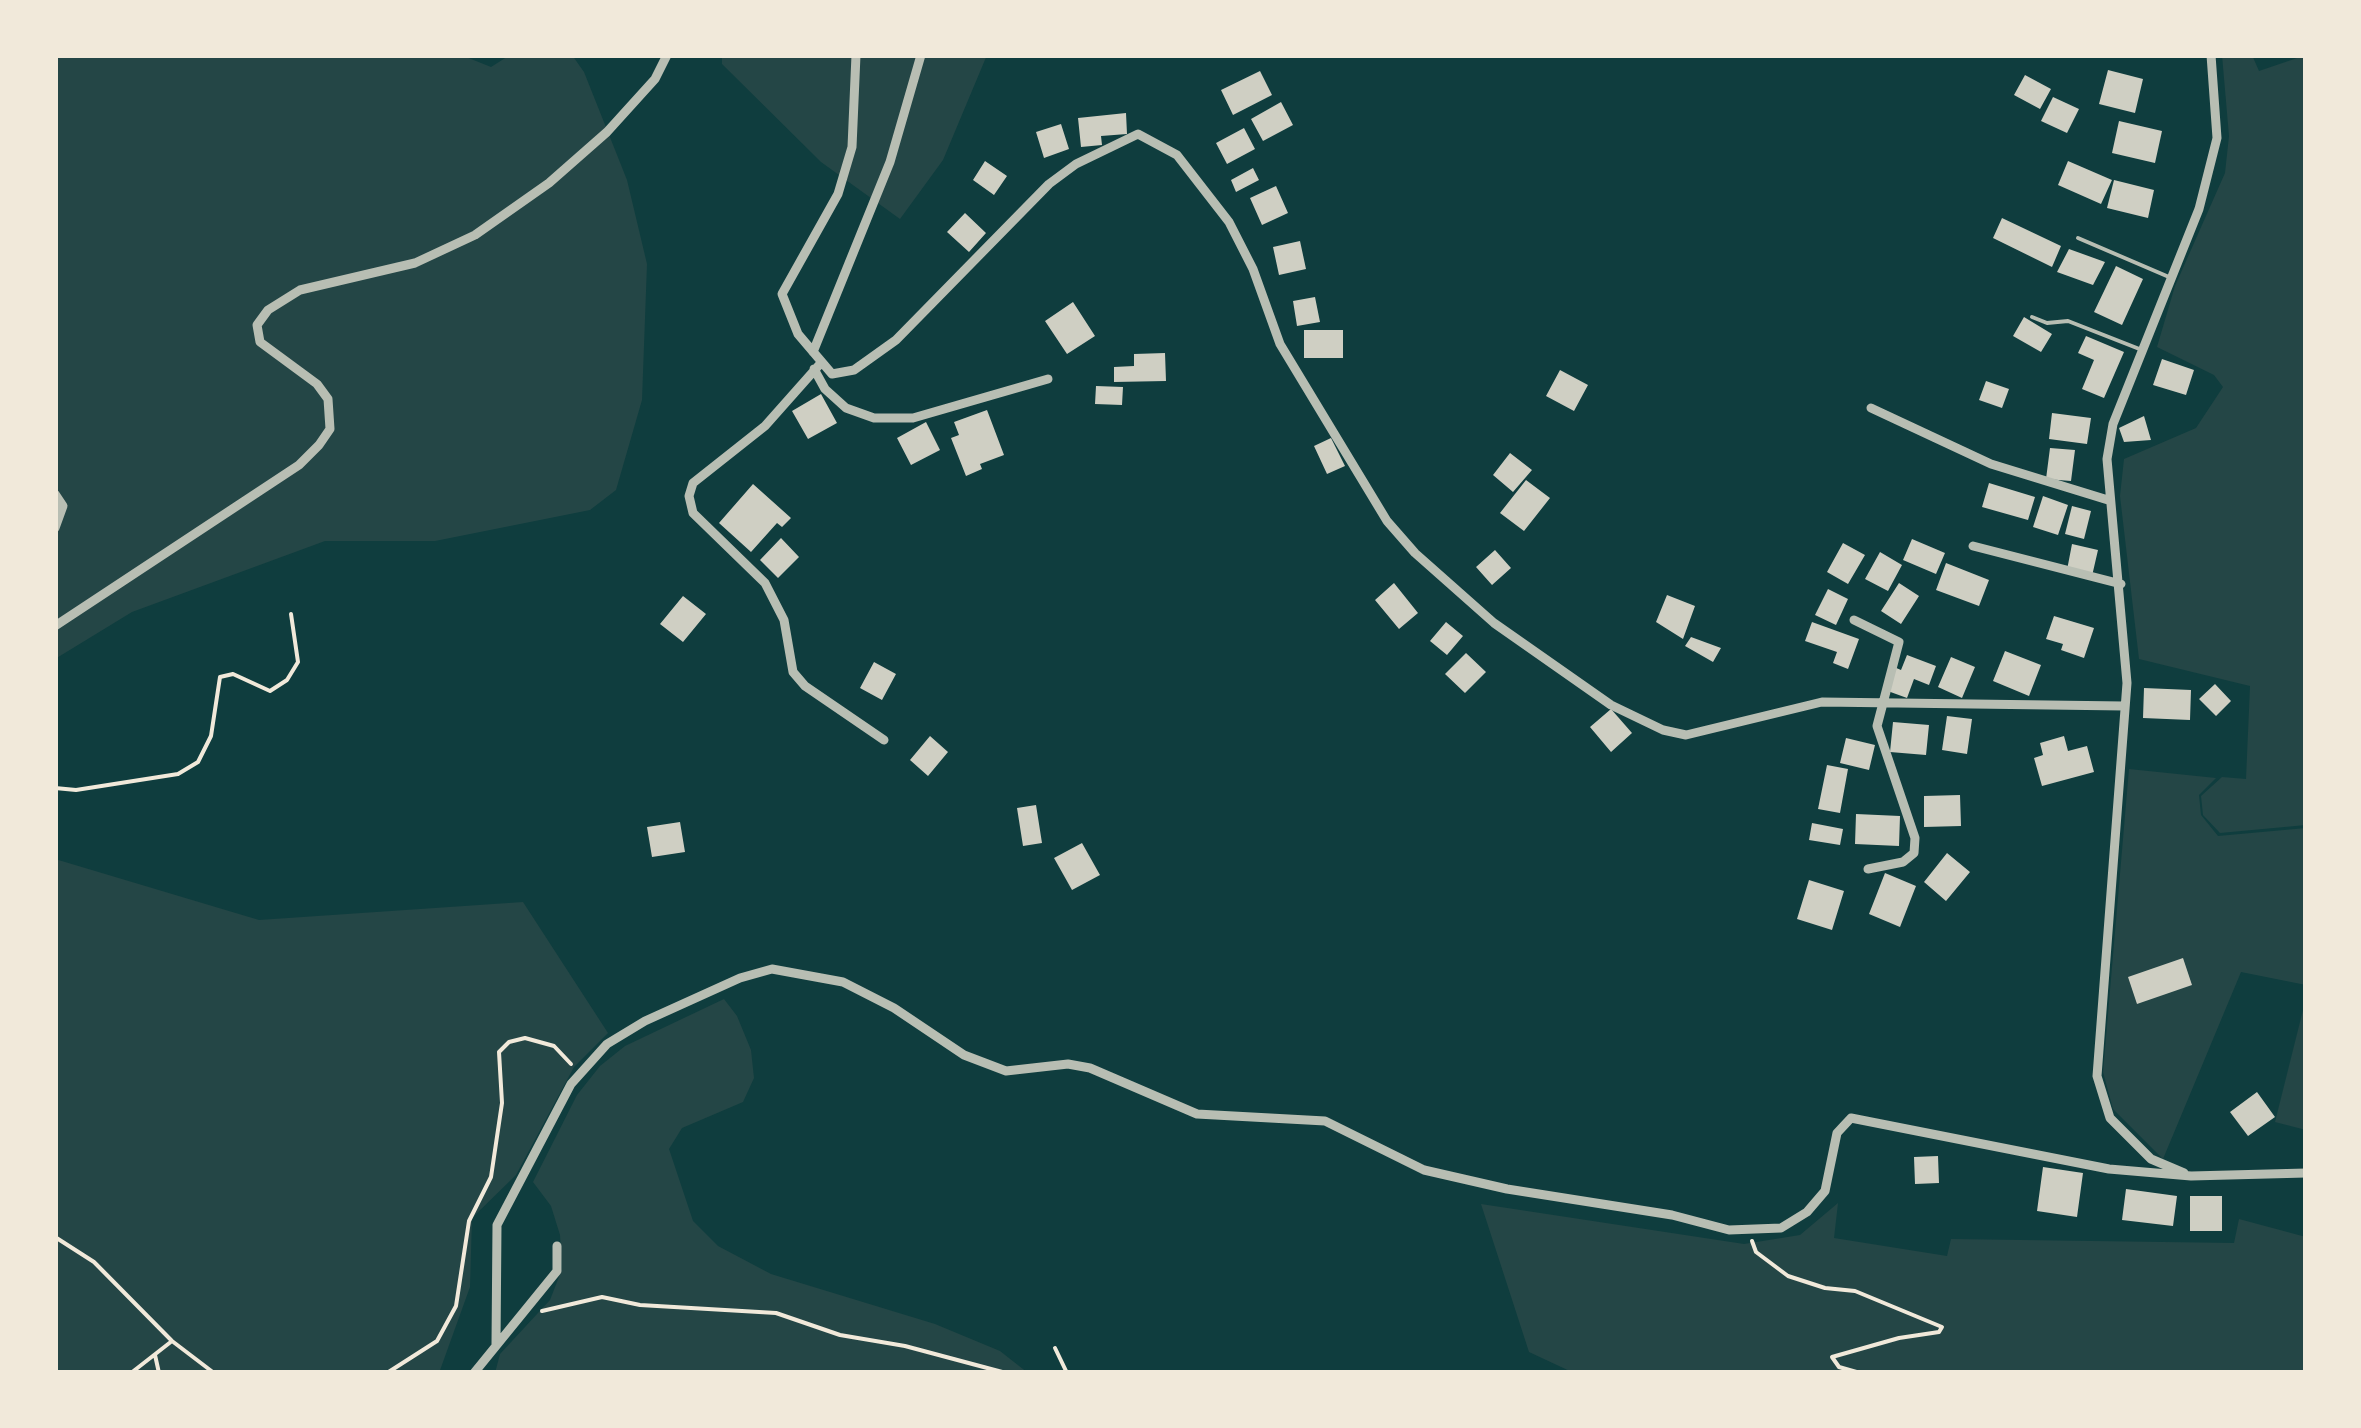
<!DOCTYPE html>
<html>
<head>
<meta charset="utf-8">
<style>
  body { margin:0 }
  #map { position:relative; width:2361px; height:1428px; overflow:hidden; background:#0f3d3e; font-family:"PT Sans",sans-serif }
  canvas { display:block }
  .frame { position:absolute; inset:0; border:58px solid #f1e9da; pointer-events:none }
</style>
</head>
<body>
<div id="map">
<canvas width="2361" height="1428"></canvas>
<div class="frame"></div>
</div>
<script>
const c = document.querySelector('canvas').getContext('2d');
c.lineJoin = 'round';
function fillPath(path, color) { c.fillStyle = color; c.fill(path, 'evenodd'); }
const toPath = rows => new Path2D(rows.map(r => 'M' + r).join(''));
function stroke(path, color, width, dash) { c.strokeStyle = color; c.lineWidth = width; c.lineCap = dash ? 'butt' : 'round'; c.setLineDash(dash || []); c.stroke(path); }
const green = toPath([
  [55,55,461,55,491,67,510,55,572,55,584,72,627,180,647,264,642,400,616,490,590,510,435,541,325,541,132,612,55,659],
  [722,55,987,55,943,160,900,219,821,162,722,64],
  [2222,55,2252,55,2259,71,2306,55,2306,825,2220,833,2203,815,2201,796,2222,777,2246,779,2250,686,2139,659,2120,496,2124,459,2196,428,2223,387,2214,375,2157,347,2175,286,2225,173,2229,136],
  [2129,769,2216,778,2199,795,2201,815,2218,836,2306,828,2306,985,2241,972,2163,1159,2113,1109,2103,1072],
  [55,859,259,920,523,902,608,1033,574,1067,516,1175,472,1218,470,1287,439,1373,55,1373],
  [2306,998,2306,1130,2275,1122],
  [724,999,737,1016,751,1050,754,1078,743,1102,682,1128,669,1149,693,1221,718,1246,771,1274,935,1324,1000,1351,1028,1373,495,1373,500,1354,550,1300,562,1269,560,1235,551,1206,533,1182,577,1095,600,1066,625,1046],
  [1838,1203,1834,1238,1947,1256,1951,1239,2234,1243,2239,1219,2306,1237,2306,1373,1574,1373,1529,1352,1481,1204,1744,1244,1800,1235]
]);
const building = toPath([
  [2108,70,2143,79,2135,113,2099,104],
  [1260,71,1272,95,1233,115,1221,90],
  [2025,75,2051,89,2040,109,2014,95],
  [2053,97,2079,109,2067,133,2041,121],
  [1281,102,1293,125,1263,141,1251,119],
  [1126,113,1127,134,1101,136,1102,145,1081,147,1078,118],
  [2119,121,2162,131,2155,163,2112,153],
  [1061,124,1069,149,1044,158,1036,132],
  [1244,128,1255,149,1227,164,1216,143],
  [985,161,1007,176,994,195,973,180],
  [2068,161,2112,180,2101,204,2058,185],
  [1253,168,1259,180,1236,192,1231,180],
  [2114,180,2154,190,2148,218,2107,208],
  [1276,186,1288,213,1262,225,1250,198],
  [965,213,986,233,969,252,947,232],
  [2002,218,2061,246,2052,267,1993,238],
  [1300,241,1306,269,1279,275,1273,247],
  [2069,249,2105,262,2093,285,2057,272],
  [2116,266,2143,279,2122,325,2094,312],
  [1315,297,1320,322,1297,326,1293,301],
  [1073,302,1095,336,1067,354,1045,321],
  [2024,317,2052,334,2041,352,2013,336],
  [1304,330,1343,330,1343,358,1304,358],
  [2086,336,2124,352,2104,398,2082,389,2094,360,2078,353],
  [1165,353,1166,381,1114,382,1114,367,1134,366,1134,354],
  [2162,359,2194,370,2186,395,2153,385],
  [1560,370,1588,385,1574,411,1546,396],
  [1986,381,2009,389,2002,408,1979,400],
  [1096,386,1123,387,1122,405,1095,404],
  [821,394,837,423,808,439,792,411],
  [987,410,1004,455,980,464,982,469,966,476,951,438,959,435,954,422],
  [2052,413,2091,418,2087,444,2049,439],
  [2144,416,2151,440,2124,442,2119,428],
  [926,422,940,450,911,465,897,438],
  [1331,438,1345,466,1327,474,1314,446],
  [2050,448,2075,450,2071,481,2046,479],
  [1510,453,1532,470,1513,492,1493,475],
  [1526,480,1550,498,1524,531,1500,513],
  [1989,483,2035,497,2028,520,1982,507],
  [753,484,791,518,782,527,777,523,751,552,719,523],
  [2043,496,2068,505,2058,535,2033,527],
  [2072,506,2091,511,2084,539,2065,534],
  [781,538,799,557,778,578,760,560],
  [1912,539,1945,553,1936,574,1903,560],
  [1843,543,1865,555,1848,584,1827,572],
  [2072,544,2098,550,2092,576,2067,570],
  [1495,550,1511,568,1492,585,1476,567],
  [1880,552,1902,565,1888,591,1865,579],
  [1946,563,1989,580,1979,606,1936,590],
  [1394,583,1418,613,1399,629,1375,600],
  [1899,583,1919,596,1901,624,1881,611],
  [1828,589,1848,599,1836,625,1815,615],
  [1667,595,1695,606,1683,639,1656,622],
  [683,596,706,614,683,642,660,624],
  [2054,616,2094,628,2084,658,2061,650,2063,644,2046,639],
  [1446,622,1463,636,1447,655,1430,641],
  [1812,622,1859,639,1848,669,1833,663,1837,652,1805,641],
  [1691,637,1721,648,1713,662,1685,646],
  [2005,651,2041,665,2029,696,1993,681],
  [1466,653,1486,672,1465,693,1445,674],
  [1907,655,1936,666,1929,685,1914,679,1907,698,1885,690,1894,667,1901,670],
  [1951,657,1975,667,1962,698,1938,687],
  [874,662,896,674,882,700,860,688],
  [2215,684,2231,701,2216,716,2199,699],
  [2144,688,2191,690,2190,720,2143,718],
  [1611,709,1632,733,1611,752,1590,727],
  [1947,716,1972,719,1967,754,1942,750],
  [1893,722,1929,725,1926,755,1890,752],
  [930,736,948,752,928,776,910,760],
  [2064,736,2068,751,2087,746,2094,772,2042,786,2034,758,2043,755,2040,743],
  [1846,738,1875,745,1869,770,1840,763],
  [1827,765,1848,769,1840,813,1818,809],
  [1960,795,1961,826,1924,827,1924,796],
  [1036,805,1042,843,1023,846,1017,808],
  [1856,814,1900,816,1899,846,1855,844],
  [680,822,685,852,652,857,647,827],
  [1812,823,1843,829,1840,845,1809,840],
  [1082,843,1100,875,1072,890,1054,858],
  [1947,853,1970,872,1946,901,1924,882],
  [1885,873,1916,886,1900,927,1869,914],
  [1809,880,1844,891,1832,930,1797,919],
  [2183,958,2192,985,2137,1004,2128,977],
  [2257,1092,2275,1117,2248,1136,2230,1112],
  [1938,1156,1939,1183,1915,1184,1914,1157],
  [2043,1167,2083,1173,2077,1217,2037,1211],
  [2126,1189,2177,1196,2173,1226,2122,1220],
  [2190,1196,2222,1196,2222,1231,2190,1231]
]);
const path = toPath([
  [55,788,76,790,178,774,198,762,211,736,220,677,233,674,270,691,287,680,298,662,291,614],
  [55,1237,94,1262,172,1341,214,1373],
  [1752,1241,1756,1252,1788,1276,1825,1288,1855,1291,1942,1327,1939,1332,1899,1338,1832,1357,1839,1367,1860,1373],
  [542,1311,602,1297,640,1305,776,1313,840,1335,905,1346,1006,1373],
  [1055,1348,1067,1373],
  [155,1355,159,1373],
  [131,1373,172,1341],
  [387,1373,437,1341,456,1306,469,1221,491,1177,502,1103,499,1052,509,1042,525,1038,554,1046,571,1064]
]);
const service = toPath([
  [2078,238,2169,277],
  [2032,317,2047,323,2068,321,2142,350]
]);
const minor = toPath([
  [856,55,852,147,838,194,782,294,798,334,832,374,854,370,896,340,1049,184,1076,164,1138,134,1177,155,1229,222,1253,269,1280,344,1387,521,1415,553,1494,623,1611,705,1663,730,1686,735,1822,702,2124,706],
  [813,352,890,162,921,55],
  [820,364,765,426,693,483,689,496,693,513,765,583,784,620,793,672,805,686,884,740],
  [814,369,825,389,846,408,874,418,913,418,1048,379],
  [1871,408,1991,464,2108,500],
  [55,494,63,506,55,528],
  [1973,546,2121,584],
  [1854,620,1899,642,1877,726,1915,838,1914,853,1903,862,1868,869],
  [55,626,299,465,319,445,330,429,328,399,317,384,260,342,257,325,268,310,300,290,415,263,475,235,549,183,607,132,655,79,667,55],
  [2184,1173,2151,1159,2110,1118,2097,1076,2127,683,2107,459,2113,424,2199,209,2217,138,2211,55],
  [496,1344,497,1225,571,1084,607,1044,645,1021,740,978,772,969,843,982,894,1008,964,1055,1006,1071,1068,1064,1090,1068,1197,1114,1325,1121,1424,1170,1507,1189,1672,1215,1729,1230,1781,1228,1807,1212,1825,1191,1837,1133,1851,1118,2109,1169,2191,1176,2306,1173],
  [474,1373,557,1271,557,1246]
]);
fillPath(green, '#244646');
fillPath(building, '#cfcfc3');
stroke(path, '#f1e9da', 4);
stroke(service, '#b8beb3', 4);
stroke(minor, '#b8beb3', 9);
</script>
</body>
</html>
